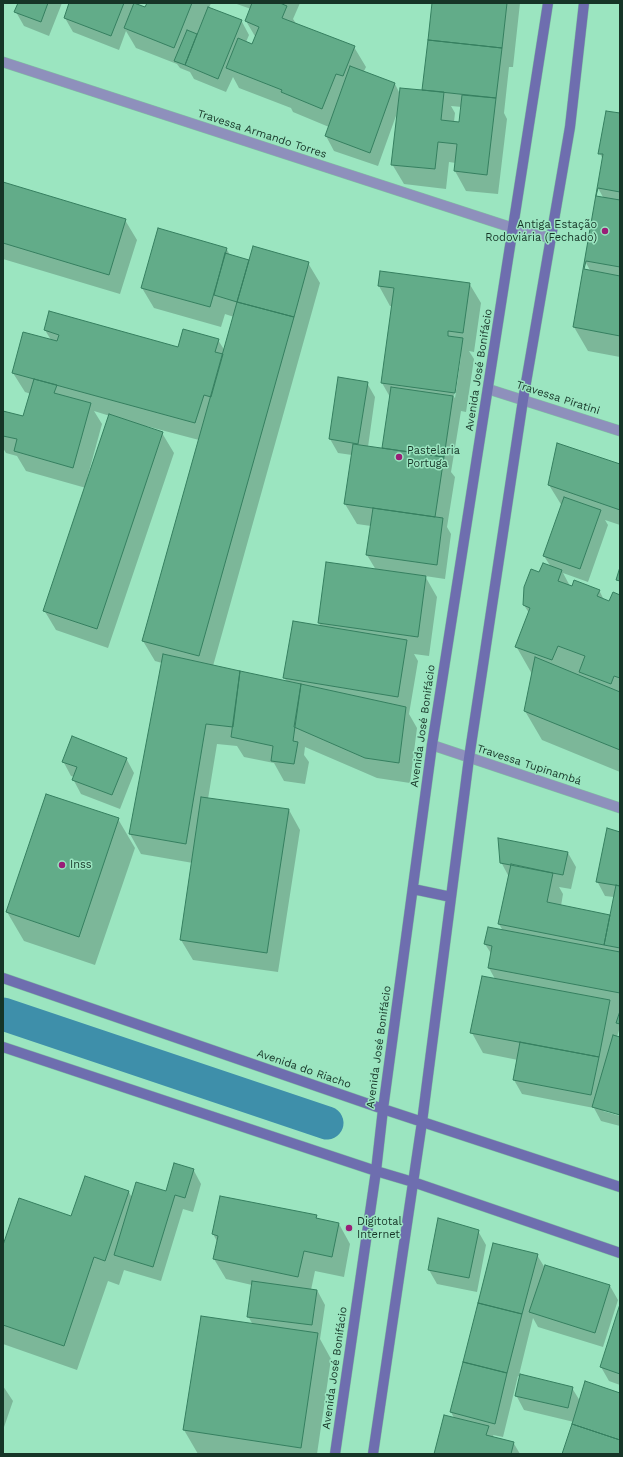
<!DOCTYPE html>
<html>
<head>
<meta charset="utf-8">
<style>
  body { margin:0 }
  #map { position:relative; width:623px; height:1457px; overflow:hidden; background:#9be5c0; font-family:"Work Sans",sans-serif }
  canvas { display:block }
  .frame { position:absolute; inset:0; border:4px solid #163527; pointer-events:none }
</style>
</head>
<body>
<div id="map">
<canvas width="623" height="1457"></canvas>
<div class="frame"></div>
</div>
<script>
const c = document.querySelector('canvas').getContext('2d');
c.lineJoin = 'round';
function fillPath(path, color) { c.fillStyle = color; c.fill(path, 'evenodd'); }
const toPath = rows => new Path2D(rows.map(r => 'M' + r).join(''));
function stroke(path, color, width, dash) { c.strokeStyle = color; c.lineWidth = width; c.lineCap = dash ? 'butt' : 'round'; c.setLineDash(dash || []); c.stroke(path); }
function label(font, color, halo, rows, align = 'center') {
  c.font = font + ' "Work Sans",sans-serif'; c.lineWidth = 3; c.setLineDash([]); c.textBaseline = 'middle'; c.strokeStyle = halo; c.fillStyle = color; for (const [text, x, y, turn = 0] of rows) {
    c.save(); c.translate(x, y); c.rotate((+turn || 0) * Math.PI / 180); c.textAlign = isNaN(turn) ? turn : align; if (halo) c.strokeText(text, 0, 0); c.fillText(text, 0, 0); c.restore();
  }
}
const shadow = toPath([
  [19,3,62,3,49,36,24,26,16,12],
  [71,3,137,3,137,5,146,8,148,3,211,3,209,8,241,20,249,35,246,42,253,45,256,38,246,21,251,9,234,3,300,3,293,19,297,25,354,47,366,67,363,73,395,84,400,94,423,91,433,3,520,3,513,67,509,67,504,113,507,119,498,194,466,191,455,171,456,163,449,162,446,189,404,184,392,164,397,113,378,166,334,151,326,136,329,127,293,112,291,108,239,88,233,77,226,92,194,79,190,72,180,68,177,64,136,48,126,31,119,50,73,32,65,18],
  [451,106,462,107,460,123,454,122,455,113],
  [620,114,620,357,588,351,574,327,591,272,585,261,604,199,598,188,603,159,600,154],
  [3,183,125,220,137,240,120,294,3,259],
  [226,248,230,255,250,261,308,263,320,283,213,666,287,682,284,677,321,627,319,623,376,570,367,555,371,526,357,524,345,504,352,455,338,453,330,439,367,383,375,397,368,447,384,449,383,447,390,397,382,383,393,306,390,306,379,286,469,283,481,303,474,352,469,351,474,359,466,412,461,411,451,472,455,477,447,527,451,534,445,579,425,576,437,597,429,656,414,654,418,661,409,714,417,728,410,783,377,778,305,747,304,755,309,762,305,784,284,781,274,763,244,757,237,746,217,744,208,799,289,810,300,830,278,972,193,960,181,940,193,863,141,854,130,834,162,663,155,661,143,641,199,440,146,426,145,427,162,433,174,453,108,648,56,630,44,610,86,488,26,471,17,456,6,453,3,448,3,412,24,418,31,394,25,392,13,373,51,340,45,330,178,348,218,340,225,351,234,317,225,314,221,327,154,308,142,288],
  [459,356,461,356,455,398,454,397],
  [94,411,110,416,88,479,87,479,102,424],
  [620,465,620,525,605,520,608,525,588,582,563,573,570,586,599,590,604,600,610,602,620,596,620,772,542,740,525,711,532,674,516,646,529,613,524,605,540,573,551,567,544,556,562,506,549,485],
  [126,758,134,773,120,809,81,794,73,779,74,777,71,776,63,761],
  [118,819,135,848,95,965,24,941,7,912],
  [620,833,620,1027,617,1037,620,1038,620,1114,603,1109,603,1111,620,1116,620,1126,601,1121,594,1108,522,1094,514,1080,518,1060,483,1053,472,1033,495,979,489,968,492,955,485,944,503,931,499,924,509,877,501,862,568,853,576,867,571,889,559,887,563,894,561,906,610,916,614,897,605,896,597,881],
  [193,1169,201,1184,193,1212,183,1209,161,1281,124,1270,119,1285,108,1281,77,1370,3,1344,3,1248,129,1192,132,1198,167,1193],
  [221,1197,316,1216,318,1220,339,1224,350,1244,344,1277,315,1271,311,1290,317,1290,325,1305,320,1339,331,1359,317,1454,198,1454,184,1430,253,1325,248,1316,252,1285,226,1279,214,1259,218,1243,213,1234],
  [478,1231,486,1245,477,1292,437,1284,429,1270],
  [537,1255,545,1268,610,1286,618,1300,603,1347,538,1327,533,1318,519,1375,572,1388,580,1401,620,1394,620,1454,563,1454,574,1422,524,1410,516,1395,520,1377,518,1376,503,1437,493,1435,494,1438,513,1442,520,1454,435,1454,454,1418,451,1412],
  [620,1308,620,1385,609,1381,601,1367],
  [3,1386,13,1401,3,1430]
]);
const canal = toPath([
  [3,1014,327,1123]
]);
const building = toPath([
  [18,3,48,3,41,22,14,12,18,3],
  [69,3,124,3,111,36,64,18,69,3],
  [134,3,145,7,147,3,192,3,174,48,124,28,134,3],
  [252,3,280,3,287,6,282,18,355,46,343,76,336,74,322,109,281,92,282,90,226,68,238,38,252,44,259,27,245,21,252,3],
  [432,3,507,3,502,48,428,40,432,3],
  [208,7,242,20,218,79,185,65,208,7],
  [187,30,197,34,185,65,174,61,187,30],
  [428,40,502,48,496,98,422,90,428,40],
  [350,66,395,83,370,153,325,136,350,66],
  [400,88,444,92,441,120,459,122,462,95,496,98,487,175,454,171,457,144,438,142,435,169,391,165,400,88],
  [606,111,620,113,620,192,598,188,596,196,620,200,620,267,586,261,584,269,620,276,620,336,573,327,603,154,598,154,606,111],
  [3,182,126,219,109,275,3,243,3,182],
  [158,228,227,248,210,307,141,288,158,228],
  [253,246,309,262,294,317,237,302,253,246],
  [225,253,249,260,237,302,214,295,225,253],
  [380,271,470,283,463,333,448,331,448,336,463,338,455,393,381,383,394,288,378,286,380,271],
  [237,302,294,317,199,656,142,641,237,302],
  [49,311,178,347,183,329,219,339,215,352,223,354,211,397,204,395,195,423,12,373,23,332,57,341,59,335,44,330,49,311],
  [338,377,368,382,358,444,329,439,338,377],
  [34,379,57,385,54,393,91,403,73,468,14,451,17,439,3,436,3,411,23,416,34,379],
  [391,387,453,396,444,457,382,448,391,387],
  [109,414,163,432,97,629,43,611,109,414],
  [557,443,620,464,620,510,548,485,557,443],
  [353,444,444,457,435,517,344,504,353,444],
  [564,497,601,510,580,569,543,556,564,497],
  [373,508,443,518,437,565,366,555,373,508],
  [326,562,426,576,418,637,318,623,326,562],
  [543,563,562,570,558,581,572,586,574,580,600,590,597,596,609,601,613,592,620,595,620,678,614,676,611,684,579,672,585,656,558,646,552,660,515,647,530,608,523,605,524,587,531,569,539,572,543,563],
  [620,567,620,581,616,580,620,567],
  [293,621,407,640,398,697,283,678,293,621],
  [163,654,240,671,233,727,206,724,186,844,129,834,163,654],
  [535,657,620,692,620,750,524,711,535,657],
  [240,671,301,684,293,741,298,742,294,764,271,761,273,746,231,737,240,671],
  [301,684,406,707,399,763,365,758,294,727,301,684],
  [72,736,127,758,112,795,72,780,77,767,62,762,72,736],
  [46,794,119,818,79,937,6,912,46,794],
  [201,797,289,809,267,953,180,940,201,797],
  [607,828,620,832,620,886,596,882,607,828],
  [498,838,568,852,563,875,500,863,498,838],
  [511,864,553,873,547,902,610,915,604,945,498,924,511,864],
  [616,885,620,886,620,948,604,945,616,885],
  [488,927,620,952,620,993,488,968,492,946,484,944,488,927],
  [482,976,610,1000,599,1057,470,1033,482,976],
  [620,1011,620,1024,616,1023,620,1011],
  [613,1035,620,1037,620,1115,592,1107,613,1035],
  [520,1042,599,1057,591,1095,513,1080,520,1042],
  [174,1163,194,1169,185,1198,175,1195,153,1267,114,1255,136,1182,166,1191,174,1163],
  [85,1176,129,1191,105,1261,94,1257,64,1346,3,1325,3,1245,19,1198,71,1216,85,1176],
  [220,1196,317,1215,316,1218,339,1223,332,1257,304,1251,298,1277,213,1259,218,1236,212,1234,220,1196],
  [438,1218,479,1230,469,1278,428,1270,438,1218],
  [493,1243,538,1254,522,1314,478,1303,493,1243],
  [545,1265,610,1285,595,1333,529,1312,545,1265],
  [252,1281,317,1290,312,1325,247,1317,252,1281],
  [478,1303,522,1314,507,1373,463,1362,478,1303],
  [620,1304,620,1374,600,1367,620,1304],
  [201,1316,318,1333,301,1448,183,1430,201,1316],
  [463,1362,507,1373,495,1424,450,1412,463,1362],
  [520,1374,573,1387,568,1408,515,1396,520,1374],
  [585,1381,620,1393,620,1440,572,1424,585,1381],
  [444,1415,489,1426,486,1435,514,1442,511,1454,434,1454,444,1415],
  [572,1424,620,1440,620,1454,562,1454,572,1424]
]);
const street = toPath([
  [3,62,513,228,550,238],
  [488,389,620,431],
  [432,745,620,808]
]);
const secondary = toPath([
  [413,889,451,897],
  [3,978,383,1109,620,1187],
  [3,1047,376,1171,413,1182,620,1253],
  [335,1454,376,1171,383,1109,432,745,548,3],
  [373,1454,422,1122,469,758,523,400,570,127,584,3]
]);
const markers = [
  [605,231,4,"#991e77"],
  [399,457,4,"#991e77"],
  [62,865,4,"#991e77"],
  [349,1228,4,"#991e77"]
];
const streetNames = [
  ["Travessa Armando Torres",262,134,18],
  ["Avenida José Bonifácio",479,370,-81],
  ["Travessa Piratini",558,398,18],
  ["Avenida José Bonifácio",423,726,-82],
  ["Travessa Tupinambá",529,765,18],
  ["Avenida José Bonifácio",379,1047,-82],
  ["Avenida do Riacho",304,1069,19],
  ["Avenida José Bonifácio",335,1368,-82]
];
const poiNames = [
  ["Antiga Estação",597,225,"right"],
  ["Rodoviária (Fechado)",597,238,"right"],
  ["Pastelaria",407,451],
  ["Portuga",407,464],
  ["Inss",70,865],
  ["Digitotal",357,1222],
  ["Internet",357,1235]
];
fillPath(shadow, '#0003');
stroke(canal, '#3e8faa', 33);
fillPath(building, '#62ac89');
stroke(building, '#357f5f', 1);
stroke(street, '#80c2a1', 11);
stroke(secondary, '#80c2a1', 11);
stroke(street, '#8e90bc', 10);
stroke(secondary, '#6e6eaf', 10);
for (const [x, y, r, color] of markers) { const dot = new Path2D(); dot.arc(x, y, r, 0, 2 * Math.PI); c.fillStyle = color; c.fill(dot); stroke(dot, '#9be5c0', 1.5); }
label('11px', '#163527', '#9be5c0', streetNames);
label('11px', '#163527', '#9be5c0', poiNames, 'left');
</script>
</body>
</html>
